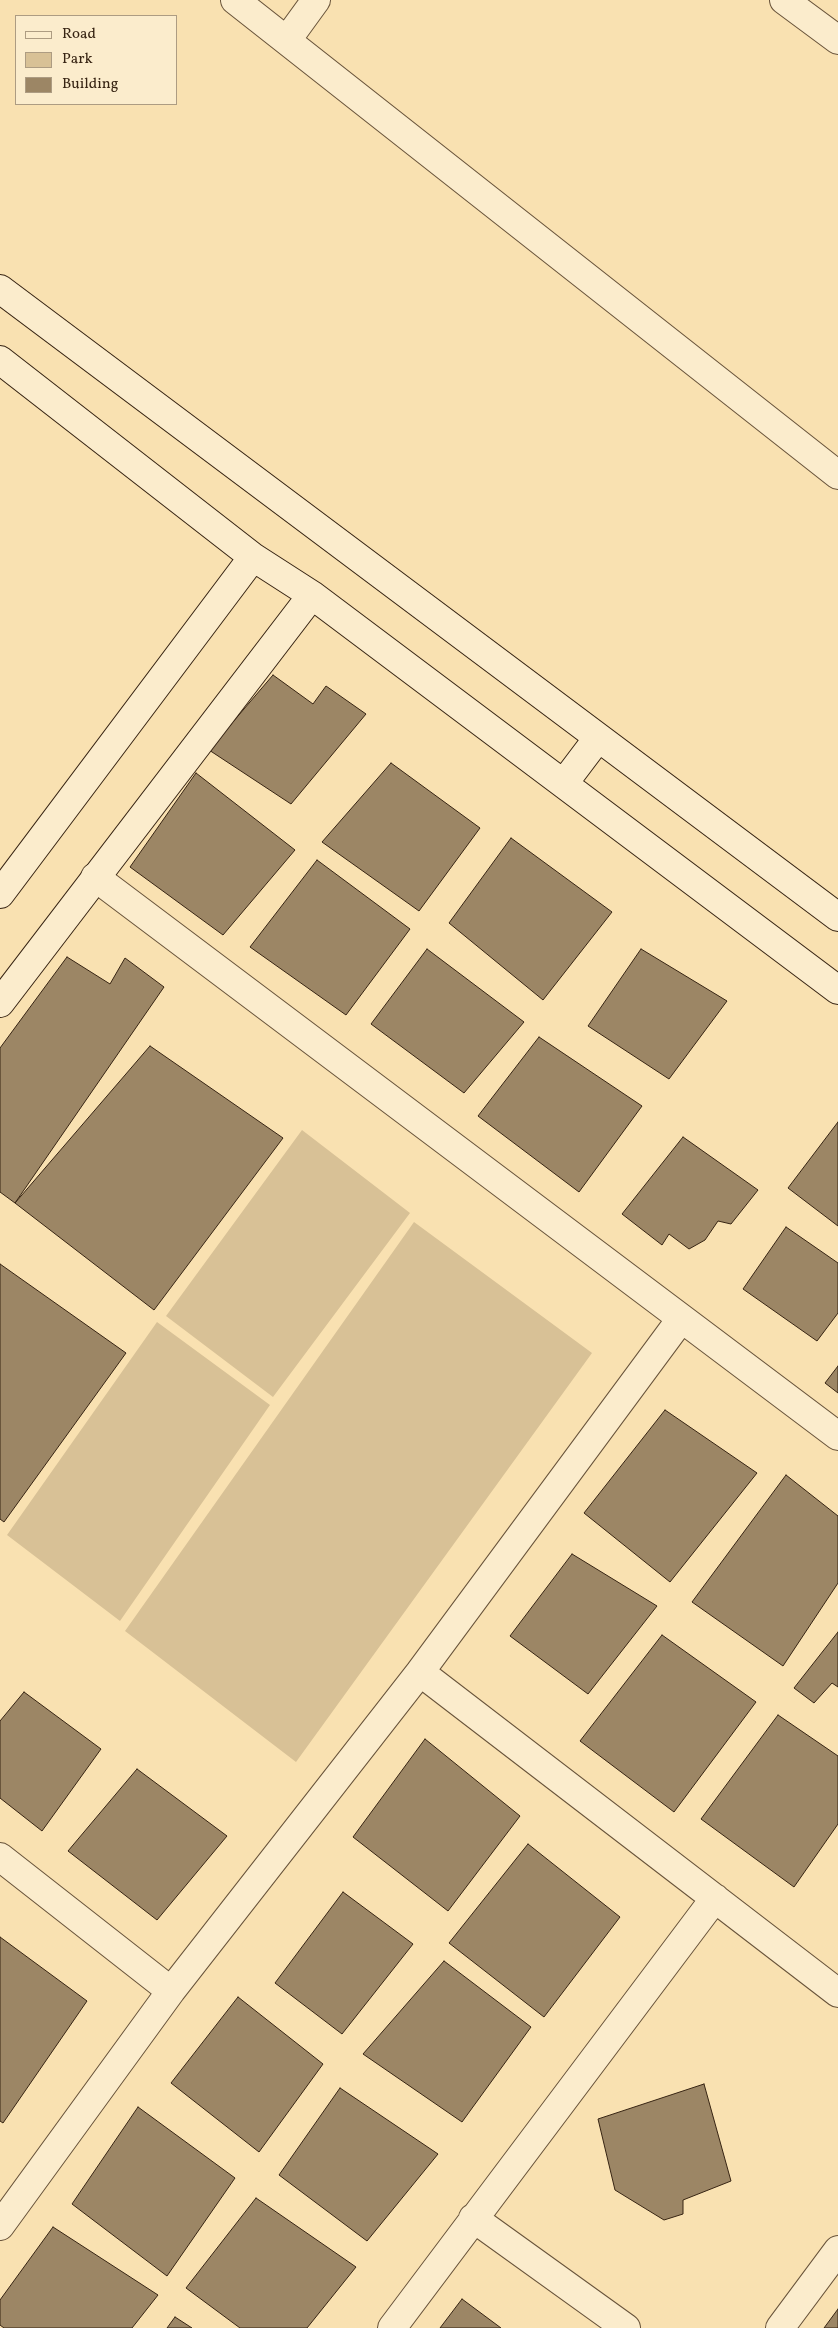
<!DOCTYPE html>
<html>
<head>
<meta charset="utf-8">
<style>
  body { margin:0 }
  #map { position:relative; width:838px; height:2328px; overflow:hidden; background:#f9e1b1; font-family:Vollkorn,serif }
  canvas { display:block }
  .legend { position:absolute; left:15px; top:15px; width:162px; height:90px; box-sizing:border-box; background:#fbeccc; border:1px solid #ad9c82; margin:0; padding:6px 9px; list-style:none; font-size:15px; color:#372413 }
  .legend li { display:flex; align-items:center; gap:10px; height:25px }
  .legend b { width:25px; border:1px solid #ad9c82 }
</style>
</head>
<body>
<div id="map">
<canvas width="838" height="2328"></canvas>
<ul class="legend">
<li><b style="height:6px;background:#fbeccc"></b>Road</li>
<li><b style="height:14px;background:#d8c196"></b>Park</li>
<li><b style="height:14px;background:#9c8665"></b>Building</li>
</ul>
</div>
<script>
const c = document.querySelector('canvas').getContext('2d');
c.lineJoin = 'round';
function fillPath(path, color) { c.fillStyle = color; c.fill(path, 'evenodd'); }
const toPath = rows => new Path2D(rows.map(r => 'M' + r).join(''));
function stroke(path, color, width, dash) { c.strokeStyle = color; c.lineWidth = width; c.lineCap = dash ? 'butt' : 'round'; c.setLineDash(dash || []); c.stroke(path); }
const green = toPath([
  [302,1130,410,1213,273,1397,166,1316],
  [414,1222,592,1353,296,1762,125,1631],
  [157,1322,270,1405,120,1621,7,1535]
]);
const building = toPath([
  [273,675,313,704,326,686,366,714,291,804,209,750,273,675],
  [391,763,480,828,419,911,322,842,391,763],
  [196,773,295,850,223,935,130,867,196,773],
  [511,838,612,912,543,1000,449,923,511,838],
  [317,860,410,929,346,1015,250,947,317,860],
  [427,949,524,1022,464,1093,371,1024,427,949],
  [641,949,727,1001,669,1079,588,1026,641,949],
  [67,957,110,984,125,958,164,987,15,1203,0,1192,0,1048,67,957],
  [539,1037,642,1106,579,1192,478,1116,539,1037],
  [150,1046,283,1138,154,1310,15,1203,150,1046],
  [838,1122,838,1226,788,1188,838,1122],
  [683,1137,758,1190,731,1224,718,1221,705,1240,689,1249,669,1234,662,1245,622,1214,683,1137],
  [786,1227,838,1263,838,1313,817,1341,743,1289,786,1227],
  [0,1264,126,1353,4,1522,0,1519,0,1264],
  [838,1366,838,1393,825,1383,838,1366],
  [665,1410,757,1473,670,1582,584,1513,665,1410],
  [786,1475,838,1516,838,1583,783,1666,692,1602,786,1475],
  [572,1554,657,1606,588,1694,510,1636,572,1554],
  [838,1632,838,1687,832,1683,814,1703,794,1688,838,1632],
  [662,1635,756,1702,674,1812,580,1741,662,1635],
  [24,1692,101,1749,42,1831,0,1798,0,1721,24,1692],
  [778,1715,838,1756,838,1824,794,1887,701,1819,778,1715],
  [425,1739,520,1816,448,1911,353,1837,425,1739],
  [137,1769,227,1836,157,1920,68,1851,137,1769],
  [528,1844,620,1917,544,2017,449,1943,528,1844],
  [343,1892,413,1944,342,2034,275,1983,343,1892],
  [0,1937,87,2001,3,2123,0,2121,0,1937],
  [444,1961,531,2027,462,2122,363,2054,444,1961],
  [238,1997,323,2064,259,2152,171,2083,238,1997],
  [704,2084,731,2181,683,2200,683,2214,664,2220,615,2190,598,2119,704,2084],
  [340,2088,438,2154,367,2241,279,2175,340,2088],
  [138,2107,235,2178,167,2276,72,2204,138,2107],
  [256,2198,356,2267,307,2328,240,2328,186,2288,256,2198],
  [53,2227,158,2295,132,2328,4,2328,0,2325,0,2300,53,2227],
  [462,2299,501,2328,440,2328,462,2299],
  [838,2309,838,2328,824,2328,838,2309],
  [175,2317,192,2328,167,2328,175,2317]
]);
const street = toPath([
  [235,0,838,475],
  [784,0,838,40],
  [287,40,316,0],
  [95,877,838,1436],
  [420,1672,838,1993],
  [0,1857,171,1991],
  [473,2218,626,2328],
  [0,2226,171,1991,420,1672,681,1319],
  [392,2328,715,1898],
  [780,2328,838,2250]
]);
const secondary = toPath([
  [0,289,838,917],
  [0,360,253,557,312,595,838,990],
  [564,783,598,738],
  [0,894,253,557],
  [0,1003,312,595]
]);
fillPath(green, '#d8c196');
fillPath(building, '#9c8665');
stroke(building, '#372413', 1);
stroke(street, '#68533a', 30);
stroke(secondary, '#372413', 30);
stroke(street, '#fbeccc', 28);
stroke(secondary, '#fbeccc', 28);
</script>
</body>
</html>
